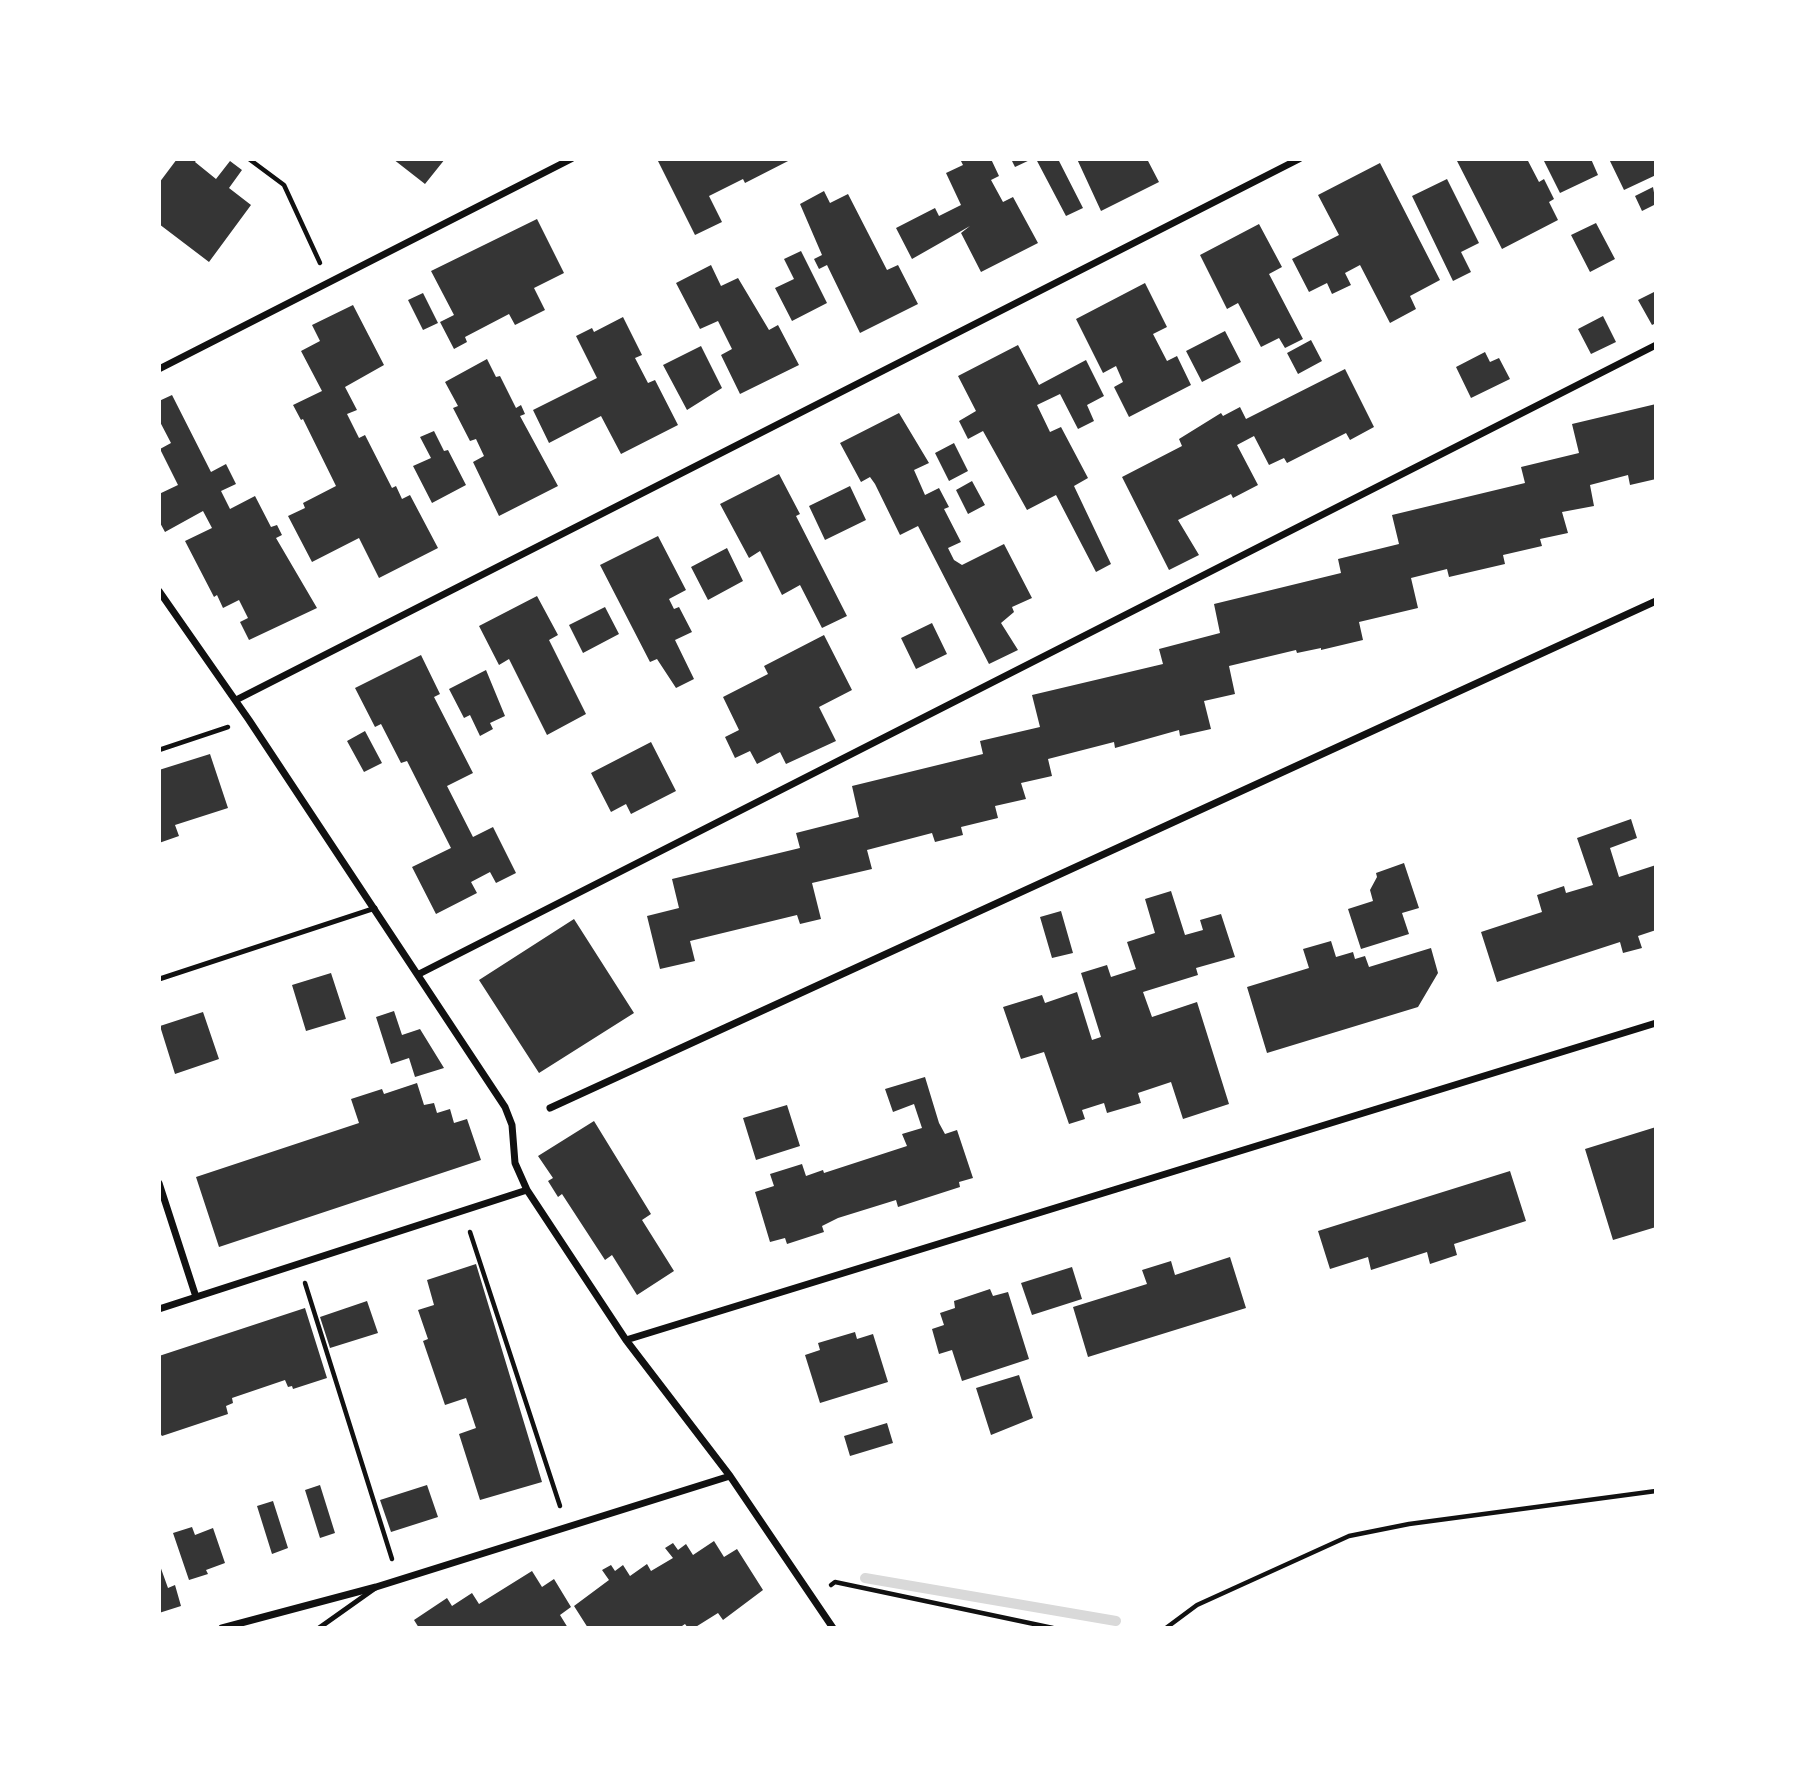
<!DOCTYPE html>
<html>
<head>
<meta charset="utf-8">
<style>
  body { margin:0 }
  #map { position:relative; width:1815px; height:1787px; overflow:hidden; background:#fff; font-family:Overpass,sans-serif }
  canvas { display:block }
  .frame { position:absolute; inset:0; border:161px solid #fff; pointer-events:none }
</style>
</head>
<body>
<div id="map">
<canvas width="1815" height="1787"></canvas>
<div class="frame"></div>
</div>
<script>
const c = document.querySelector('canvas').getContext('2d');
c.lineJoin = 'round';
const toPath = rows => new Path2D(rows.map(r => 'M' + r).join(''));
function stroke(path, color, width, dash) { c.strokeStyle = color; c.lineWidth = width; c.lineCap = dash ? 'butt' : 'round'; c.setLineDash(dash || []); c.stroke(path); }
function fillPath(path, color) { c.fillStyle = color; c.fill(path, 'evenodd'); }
const stream = toPath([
  [865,1578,1116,1621]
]);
const building = toPath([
  [177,159,197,159,195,162,216,179,230,161,242,170,229,188,251,205,209,262,159,224,159,183],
  [393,159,445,159,425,184],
  [657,159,792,159,745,183,743,179,709,196,722,222,695,235],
  [960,159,991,159,999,176,991,180,1003,202,1013,197,1038,243,981,272,961,233,970,226,912,259,896,228,935,208,939,216,961,205,946,173,963,165],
  [1011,159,1032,159,1015,167],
  [1036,159,1058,159,1083,208,1066,216],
  [1077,159,1147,159,1159,182,1101,211],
  [1456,159,1527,159,1539,182,1544,179,1554,199,1549,202,1558,220,1502,249],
  [1543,159,1591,159,1598,175,1560,193],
  [1609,159,1656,159,1656,175,1624,190],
  [1380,163,1440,280,1410,296,1416,309,1390,323,1360,265,1345,273,1351,285,1332,294,1327,283,1309,292,1292,259,1339,235,1318,195],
  [1447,179,1479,243,1461,252,1471,272,1453,281,1412,196],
  [1653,187,1656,204,1642,211,1635,196],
  [824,191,830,203,848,194,887,270,898,265,918,304,860,333,827,265,819,269,814,259,822,255,800,204],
  [537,219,564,273,534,288,545,310,515,325,509,314,465,337,467,342,454,349,440,322,454,315,431,271],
  [1596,223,1615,259,1590,272,1571,235],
  [1259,224,1282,267,1269,274,1303,339,1285,348,1279,338,1261,347,1238,303,1227,309,1200,255],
  [801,251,827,303,792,321,775,288,794,279,784,259],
  [711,265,721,286,738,278,769,330,778,325,799,365,740,394,721,355,732,349,718,321,700,329,676,283],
  [1145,283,1167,327,1153,334,1167,361,1177,356,1191,385,1129,417,1114,387,1123,382,1116,366,1103,373,1076,319],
  [1656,291,1656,323,1652,325,1638,300],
  [423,293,438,323,423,330,408,300],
  [353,305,384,365,345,387,357,410,347,414,359,438,365,435,392,488,396,486,402,499,410,495,438,548,379,578,359,538,312,562,288,516,305,508,303,503,336,486,303,419,301,420,293,405,322,391,301,351,320,341,312,325],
  [1603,316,1616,342,1591,354,1578,329],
  [623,317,642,355,635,358,648,383,655,380,678,425,621,454,601,416,549,443,533,410,597,378,576,336,592,328,594,332],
  [1225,331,1241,362,1202,382,1186,351],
  [1311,340,1322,361,1298,374,1287,353],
  [1018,345,1039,385,1086,360,1104,396,1087,405,1094,421,1078,429,1060,394,1037,405,1050,432,1061,427,1088,478,1074,486,1111,564,1096,572,1056,495,1027,510,983,431,968,439,959,421,976,411,958,376],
  [701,346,722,388,687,410,663,365],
  [1485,352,1490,362,1499,358,1510,379,1471,398,1456,367],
  [487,359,496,377,500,376,516,408,521,405,525,414,520,416,558,486,499,516,473,462,484,456,476,439,470,441,453,408,458,406,445,382],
  [1345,369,1374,427,1350,440,1346,433,1287,463,1284,458,1269,465,1254,436,1237,445,1258,485,1233,498,1231,494,1178,520,1199,555,1169,570,1122,477,1182,446,1179,439,1221,413,1223,416,1240,407,1246,419],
  [172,395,211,472,226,464,236,484,221,491,230,509,255,496,271,527,277,525,282,535,276,538,317,608,249,640,240,622,248,618,239,600,223,608,217,595,214,597,185,541,212,528,203,511,165,532,159,521,159,494,178,485,160,449,171,443,159,420,159,401],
  [1656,404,1656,479,1630,485,1628,475,1590,485,1594,506,1562,512,1568,533,1540,539,1542,546,1503,555,1505,564,1449,577,1447,569,1411,578,1418,608,1359,622,1363,640,1321,650,1321,648,1297,653,1296,650,1229,666,1235,694,1204,701,1211,729,1180,736,1179,730,1115,748,1114,742,1048,759,1052,776,1021,783,1026,799,995,806,998,818,961,827,963,835,935,842,932,833,867,850,872,869,812,883,821,919,800,924,797,915,690,941,695,961,660,969,647,916,679,908,672,879,800,848,796,833,859,817,852,786,983,754,980,741,1040,727,1032,695,1163,664,1159,649,1220,633,1214,604,1341,573,1338,559,1399,544,1392,515,1525,483,1521,467,1579,453,1572,424],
  [899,413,929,463,914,470,925,495,939,488,949,507,944,509,961,542,948,548,954,560,962,565,1004,544,1032,598,1012,607,1014,612,1001,623,1018,650,989,664,918,526,900,535,875,484,870,477,861,482,840,443],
  [434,431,444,451,448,450,466,485,432,503,413,466,431,458,420,437],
  [954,443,968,471,949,481,935,453],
  [779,474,800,514,796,516,847,616,822,628,800,585,782,595,760,551,749,558,720,504],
  [972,481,985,505,968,514,956,490],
  [850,486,866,520,825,540,809,506],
  [658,536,686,590,669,599,674,609,679,607,692,632,675,640,694,679,676,688,657,659,650,662,600,565],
  [727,548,743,581,708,600,691,567],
  [537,596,558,635,549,640,586,714,547,735,509,659,499,665,479,626],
  [605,607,619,634,583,653,569,625],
  [932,623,947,654,916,669,901,638],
  [824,635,852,690,819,707,836,741,786,764,780,752,757,764,750,751,735,758,725,737,739,730,723,697,768,674,764,666],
  [421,655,440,694,434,697,473,773,447,786,473,837,493,827,516,873,496,883,490,872,471,882,477,893,436,914,412,867,451,848,407,761,401,763,381,724,375,727,355,688],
  [486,670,505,716,490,723,493,729,480,736,470,715,464,718,449,689],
  [365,731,382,763,364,772,347,741],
  [651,742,676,791,631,814,626,804,611,812,591,773],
  [210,754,228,808,175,825,179,836,159,843,159,770],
  [1631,819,1637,838,1610,848,1619,877,1656,865,1656,930,1638,936,1642,948,1623,953,1620,942,1497,982,1481,932,1542,912,1537,895,1564,886,1566,893,1593,885,1577,838],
  [1404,863,1419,908,1402,913,1409,934,1361,949,1348,909,1373,901,1370,890,1377,877,1376,873],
  [1171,891,1185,935,1203,930,1200,920,1221,914,1235,957,1196,968,1198,975,1143,992,1152,1017,1197,1002,1229,1104,1183,1119,1171,1082,1138,1093,1141,1103,1107,1113,1104,1103,1082,1110,1085,1119,1069,1124,1044,1052,1021,1059,1003,1007,1042,995,1045,1003,1077,992,1092,1040,1101,1037,1081,973,1107,965,1111,977,1136,969,1127,942,1155,933,1145,899],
  [1061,911,1073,953,1052,958,1040,917],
  [574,919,634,1013,539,1073,479,980],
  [1331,941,1336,957,1353,952,1355,959,1365,956,1369,967,1431,948,1438,973,1418,1007,1267,1053,1247,987,1309,968,1303,949],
  [331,973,346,1019,306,1031,292,985],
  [394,1011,402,1035,420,1029,444,1068,415,1077,409,1058,391,1064,376,1017],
  [203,1012,219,1059,175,1074,160,1026],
  [925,1077,939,1123,945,1134,957,1130,973,1178,959,1182,960,1187,898,1207,896,1200,838,1218,822,1226,824,1232,787,1244,785,1238,770,1242,755,1192,774,1186,770,1174,802,1164,806,1176,823,1170,824,1173,907,1146,902,1134,922,1128,914,1104,893,1112,885,1089],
  [417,1083,424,1105,434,1103,437,1113,450,1109,454,1123,467,1119,481,1160,219,1247,196,1177,359,1123,351,1099,382,1089,384,1094],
  [787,1105,800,1146,756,1160,743,1118],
  [594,1121,651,1214,642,1220,674,1271,637,1295,612,1255,605,1260,562,1194,558,1197,548,1181,553,1178,538,1156],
  [1656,1127,1656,1227,1613,1240,1585,1149],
  [1510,1171,1526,1221,1454,1244,1457,1255,1430,1264,1427,1252,1371,1270,1368,1257,1330,1269,1318,1231],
  [1230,1257,1246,1308,1088,1357,1073,1307,1147,1284,1142,1270,1171,1261,1175,1275],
  [476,1264,542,1482,480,1500,459,1434,476,1428,466,1398,445,1405,423,1341,428,1339,418,1310,434,1305,427,1280],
  [1072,1267,1082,1299,1032,1315,1021,1283],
  [990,1289,993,1296,1008,1292,1029,1359,962,1381,952,1350,939,1354,932,1329,944,1325,940,1313,955,1308,954,1301],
  [367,1301,378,1333,330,1348,320,1317],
  [305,1308,327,1378,293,1389,292,1386,288,1387,285,1380,232,1398,233,1403,226,1406,228,1414,162,1436,159,1432,159,1356],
  [855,1332,857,1339,873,1334,888,1382,820,1403,805,1355,820,1350,818,1343],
  [1019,1375,1033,1418,991,1435,976,1388],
  [887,1423,893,1443,850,1456,844,1436],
  [320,1485,335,1533,320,1538,305,1490],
  [427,1485,438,1517,391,1532,380,1500],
  [273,1501,288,1548,272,1554,257,1506],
  [192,1527,195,1535,213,1528,225,1563,206,1570,208,1574,189,1580,173,1533],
  [714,1541,724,1557,737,1549,763,1590,723,1620,718,1613,694,1628,688,1628,685,1624,679,1628,588,1628,574,1606,609,1580,602,1570,611,1565,615,1571,623,1565,630,1576,647,1564,651,1571,673,1558,665,1548,673,1543,678,1550,686,1544,693,1555],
  [159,1563,168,1588,175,1585,181,1606,159,1613],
  [532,1571,542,1587,554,1579,571,1607,560,1615,568,1628,419,1628,414,1620,447,1598,452,1606,472,1593,479,1604]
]);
const path = toPath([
  [249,159,284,185,320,263],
  [159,750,228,727],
  [470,1232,560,1506],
  [305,1283,392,1559],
  [831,1585,835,1582,1053,1628],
  [1166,1628,1197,1605,1349,1536,1409,1524,1656,1491]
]);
const service = toPath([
  [159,979,375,908],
  [319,1628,374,1589]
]);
const minor = toPath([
  [159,369,571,159],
  [159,591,249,720,505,1107,512,1125,515,1163,527,1190,626,1340,730,1476,833,1628],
  [236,700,1299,159],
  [419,974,1656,345],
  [550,1108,1656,601],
  [159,1183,196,1297],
  [159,1309,527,1190],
  [626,1340,1656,1023],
  [222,1628,376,1587,730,1476]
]);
stroke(stream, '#d9d9d9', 10);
fillPath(building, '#353535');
stroke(path, '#111', 4.5);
stroke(service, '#111', 5);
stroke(minor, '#111', 7);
</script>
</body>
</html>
